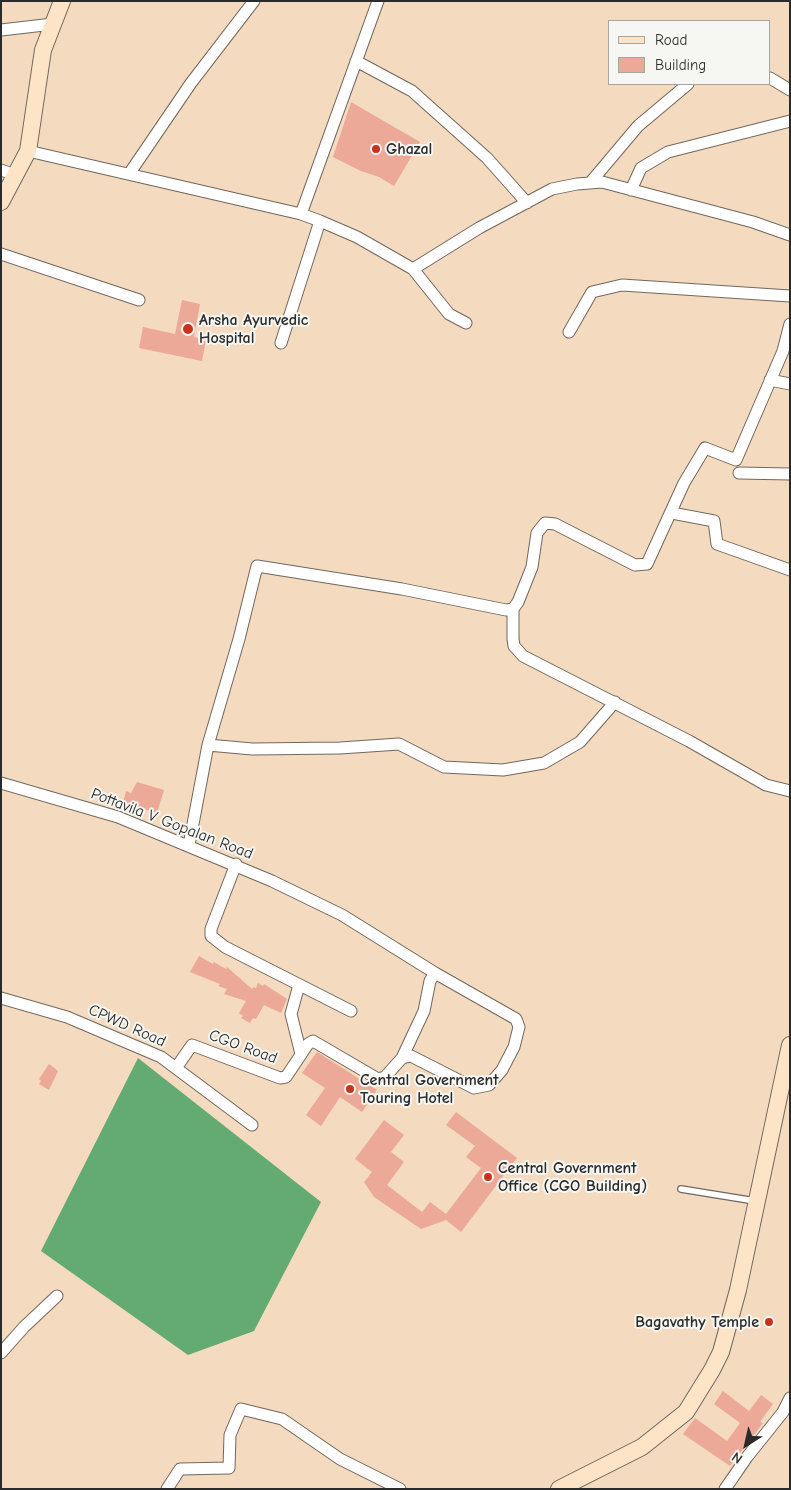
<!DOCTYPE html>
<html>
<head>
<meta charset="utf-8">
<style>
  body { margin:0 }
  #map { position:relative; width:791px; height:1490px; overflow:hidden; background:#f4dabe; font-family:"Comic Neue",sans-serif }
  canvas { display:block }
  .frame { position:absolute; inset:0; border:2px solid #2b2b2b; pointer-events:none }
  .legend { position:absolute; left:608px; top:20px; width:162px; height:65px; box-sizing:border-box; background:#f6f6f2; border:1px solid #a5a5a2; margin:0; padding:6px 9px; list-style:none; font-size:15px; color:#2b2b2b }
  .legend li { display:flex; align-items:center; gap:10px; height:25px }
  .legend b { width:25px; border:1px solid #a5a5a2 }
  .north { position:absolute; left:721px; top:1420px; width:50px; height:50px; -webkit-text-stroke:4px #f6f6f2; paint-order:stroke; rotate:215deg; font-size:14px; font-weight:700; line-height:20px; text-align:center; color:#2b2b2b }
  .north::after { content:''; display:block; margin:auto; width:18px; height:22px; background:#2b2b2b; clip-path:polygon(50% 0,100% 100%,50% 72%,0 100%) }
</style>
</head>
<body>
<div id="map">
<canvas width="791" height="1490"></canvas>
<div class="frame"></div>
<ul class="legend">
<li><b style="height:6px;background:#fee4c6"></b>Road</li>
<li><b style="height:14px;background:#eca997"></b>Building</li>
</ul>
<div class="north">N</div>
</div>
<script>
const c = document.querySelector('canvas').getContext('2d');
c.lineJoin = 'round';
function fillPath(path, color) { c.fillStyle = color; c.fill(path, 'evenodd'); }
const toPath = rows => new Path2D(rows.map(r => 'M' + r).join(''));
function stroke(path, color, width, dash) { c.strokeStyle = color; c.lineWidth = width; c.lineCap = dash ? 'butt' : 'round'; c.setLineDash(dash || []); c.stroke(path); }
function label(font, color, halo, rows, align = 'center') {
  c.font = font + ' "Comic Neue",sans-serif'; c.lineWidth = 4; c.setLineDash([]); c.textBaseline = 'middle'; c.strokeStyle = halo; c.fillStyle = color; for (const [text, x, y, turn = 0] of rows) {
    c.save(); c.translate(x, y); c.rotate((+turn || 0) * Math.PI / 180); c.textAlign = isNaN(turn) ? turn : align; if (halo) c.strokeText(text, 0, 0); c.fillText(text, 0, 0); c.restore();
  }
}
const forest = toPath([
  [138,1058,321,1202,254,1331,188,1355,41,1251]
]);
const building = toPath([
  [351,102,420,142,394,186,379,177,361,171,333,157],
  [182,300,200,304,194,337,206,340,202,361,139,348,143,327,175,334],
  [137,782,164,790,157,813,123,803,126,791,131,793],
  [199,956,213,964,214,962,226,969,227,967,252,989,253,987,256,988,258,983,263,986,264,984,287,999,281,1013,264,1005,256,1019,253,1018,250,1023,241,1018,243,1016,239,1013,246,1001,224,994,227,989,218,986,220,984,190,972],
  [317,1052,377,1090,362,1112,340,1097,321,1126,306,1115,325,1088,302,1073],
  [49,1064,58,1071,49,1090,39,1084,41,1081,39,1079],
  [456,1112,517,1158,461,1232,446,1220,421,1229,374,1197,364,1182,372,1172,355,1159,384,1120,404,1135,391,1152,404,1162,387,1185,422,1212,430,1202,446,1214,481,1168,466,1157,475,1146,446,1125],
  [723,1391,749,1411,761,1395,773,1404,760,1422,763,1423,730,1466,683,1434,695,1418,727,1441,740,1423,714,1404]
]);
const lane = toPath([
  [681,1189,755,1201]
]);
const street = toPath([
  [1,30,53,24],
  [356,61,412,91,487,158,527,203],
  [770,78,790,90],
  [28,151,301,214,320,221,357,237,413,269,449,314,466,323],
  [1,170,15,175],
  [129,174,191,83,254,1],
  [590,183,638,126,688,84],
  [631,190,641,168,668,152,790,121],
  [301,214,378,1],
  [1,254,139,300],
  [413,269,479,228,552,189,577,184,602,182,753,222,790,235],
  [569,332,592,292,622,285,790,296],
  [281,343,320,221],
  [770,380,790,384],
  [739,473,790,474],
  [672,513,714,521,717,544,790,570],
  [513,609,513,639,514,646,523,656,689,741,766,785,790,791],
  [208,745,252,749,340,748,399,744,444,767,503,770,544,763,580,742,615,702],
  [1,783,118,817,272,881,342,915,435,973,516,1019,519,1027,514,1047,502,1070,489,1085,474,1088,411,1056,402,1058,385,1077,378,1079,313,1041,308,1044,286,1077,280,1078,192,1045,176,1068],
  [189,845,208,745,239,639,257,566,402,589,506,610,513,609,518,602,532,567,537,533,545,523,555,524,635,565,647,564,684,483,705,448,736,460,783,351,790,324],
  [236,864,211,929,211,936,225,947,351,1011],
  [299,985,291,1014,301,1054],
  [1,998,67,1017,161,1057,252,1125],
  [402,1058,424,1011,430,981,435,973],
  [1,1353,24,1327,57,1296],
  [167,1489,180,1469,229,1468,230,1435,241,1409,282,1419,340,1459,400,1489],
  [725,1489,747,1457,783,1412,790,1398]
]);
const secondary = toPath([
  [1,202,28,151,43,50,62,1],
  [559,1489,642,1447,686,1412,712,1370,721,1352,738,1290,790,1045]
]);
const markers = [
  [376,149,5,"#c8321e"],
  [188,329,6,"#c8321e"],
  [350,1089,5,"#c8321e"],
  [488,1177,5,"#c8321e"],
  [769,1322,5,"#c8321e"]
];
const poiNames = [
  ["Ghazal",386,149],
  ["Arsha Ayurvedic",199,320],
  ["Hospital",199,338],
  ["Central Government",360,1080],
  ["Touring Hotel",360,1098],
  ["Central Government",498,1168],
  ["Office (CGO Building)",498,1186],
  ["Bagavathy Temple",759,1322,"right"]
];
const streetNames = [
  ["Pottavila V Gopalan Road",172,824,21],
  ["CPWD Road",127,1026,24],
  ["CGO Road",243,1047,20]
];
fillPath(forest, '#63ab72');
fillPath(building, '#eca997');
stroke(lane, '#71685e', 8);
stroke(street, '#71685e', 13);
stroke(secondary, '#71685e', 18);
stroke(lane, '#fff', 5.5);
stroke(street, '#fff', 11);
stroke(secondary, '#fee4c6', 16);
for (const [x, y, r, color] of markers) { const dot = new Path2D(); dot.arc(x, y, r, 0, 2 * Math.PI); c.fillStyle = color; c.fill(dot); stroke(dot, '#f6f6f2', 2); }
label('bold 16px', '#2b2b2b', '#f6f6f2', poiNames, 'left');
label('16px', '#2b2b2b', '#f6f6f2', streetNames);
</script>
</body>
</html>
